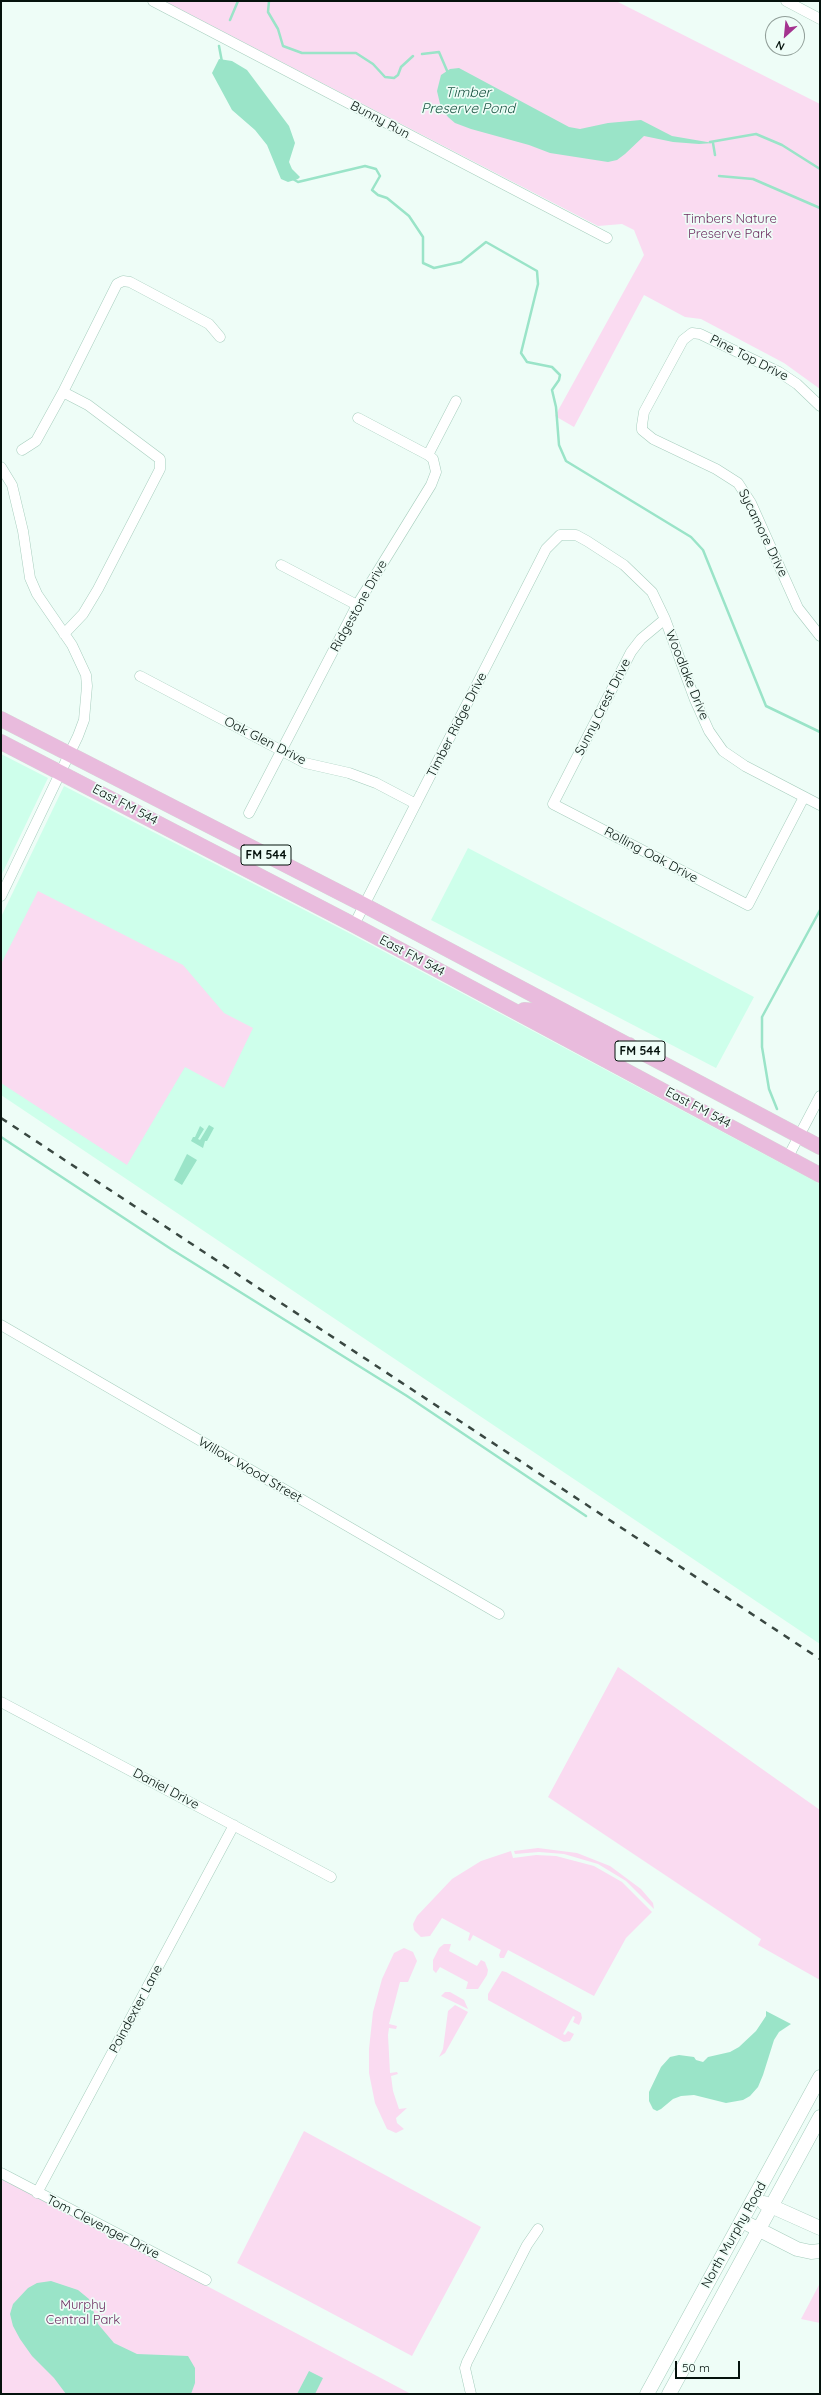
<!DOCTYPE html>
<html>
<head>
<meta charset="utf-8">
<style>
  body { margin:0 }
  #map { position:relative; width:821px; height:2395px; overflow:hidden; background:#eefdf7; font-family:Quicksand,sans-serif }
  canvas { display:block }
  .frame { position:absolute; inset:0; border:2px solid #05120d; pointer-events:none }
  .north { position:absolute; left:765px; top:16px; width:40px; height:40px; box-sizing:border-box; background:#eefdf7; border:1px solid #919f99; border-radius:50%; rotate:207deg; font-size:11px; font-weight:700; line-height:16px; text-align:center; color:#05120d }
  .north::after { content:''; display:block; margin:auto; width:14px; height:18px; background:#a4338f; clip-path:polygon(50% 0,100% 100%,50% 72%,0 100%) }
  .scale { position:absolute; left:675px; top:2361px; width:65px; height:18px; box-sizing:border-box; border:2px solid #05120d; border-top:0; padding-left:5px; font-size:12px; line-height:14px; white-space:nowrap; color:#05120d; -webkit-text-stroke:3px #eefdf7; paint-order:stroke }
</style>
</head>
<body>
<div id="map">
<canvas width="821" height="2395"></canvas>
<div class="frame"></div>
<div class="north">N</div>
<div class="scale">50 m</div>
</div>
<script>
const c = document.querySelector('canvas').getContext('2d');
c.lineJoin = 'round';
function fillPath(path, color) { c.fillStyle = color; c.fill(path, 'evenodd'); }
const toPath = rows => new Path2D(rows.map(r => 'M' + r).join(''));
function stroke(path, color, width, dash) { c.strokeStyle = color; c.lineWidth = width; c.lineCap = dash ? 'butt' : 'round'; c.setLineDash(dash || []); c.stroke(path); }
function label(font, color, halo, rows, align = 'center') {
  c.font = font + ' Quicksand,sans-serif'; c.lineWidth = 3.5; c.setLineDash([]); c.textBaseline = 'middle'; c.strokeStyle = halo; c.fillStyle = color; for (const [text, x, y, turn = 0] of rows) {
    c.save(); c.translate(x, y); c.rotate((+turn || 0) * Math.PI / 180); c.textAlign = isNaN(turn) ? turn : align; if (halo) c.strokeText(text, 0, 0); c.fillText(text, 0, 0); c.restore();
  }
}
const built = toPath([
  [1,754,48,778,1,876],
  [64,786,349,933,820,1184,820,1644,1,1095,1,917],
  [468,848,754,997,716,1068,431,920]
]);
const green = toPath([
  [164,1,616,1,820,104,820,389,784,363,701,319,685,317,644,295,574,427,555,416,644,255,634,230,622,224,598,226],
  [38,891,183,965,224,1013,253,1028,224,1088,185,1067,127,1165,1,1083,1,964],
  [618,1667,820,1810,820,1980,758,1945,761,1939,548,1797],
  [538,1848,577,1853,610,1866,641,1889,653,1903,654,1909,626,1881,598,1864,564,1854,539,1852,515,1854,514,1851],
  [511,1851,513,1858,536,1855,556,1856,594,1866,622,1882,652,1912,626,1938,594,1996,508,1950,504,1958,500,1958,499,1955,501,1950,473,1935,470,1941,468,1940,470,1933,442,1918,430,1936,421,1937,414,1930,413,1924,417,1916,452,1879,481,1861],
  [444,1944,451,1944,449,1951,477,1966,481,1960,485,1962,488,1970,487,1975,478,1989,466,1989,468,1982,440,1967,436,1973,433,1970,433,1960,439,1948],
  [404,1948,413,1952,417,1961,408,1982,400,1982,389,2024,397,2026,396,2029,389,2028,388,2035,390,2073,397,2072,398,2074,391,2076,393,2091,399,2109,407,2108,396,2118,397,2123,404,2129,396,2133,387,2129,375,2103,369,2073,369,2049,373,2012,382,1979,394,1953],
  [502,1971,506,1972,581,2013,582,2018,579,2025,573,2022,575,2017,573,2016,563,2034,565,2035,568,2031,574,2034,570,2041,564,2042,488,2000,488,1994],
  [445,1992,450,1992,464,2000,468,2009,441,1996],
  [455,2005,468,2012,445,2053,439,2057,443,2049,448,2011],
  [304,2131,481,2227,412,2356,237,2263],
  [1,2177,411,2394,1,2394],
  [820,2283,820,2323,801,2319]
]);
const water = toPath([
  [219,59,232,61,247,70,289,126,295,143,289,162,292,169,300,177,298,179,288,182,281,179,267,145,255,130,232,110,212,73],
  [459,68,569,127,580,129,608,123,641,120,672,136,713,143,699,144,673,142,644,136,625,154,617,160,608,162,550,153,529,145,471,129,455,123,448,117,441,108,437,91,441,75,450,69],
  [209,1125,214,1128,207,1141,205,1141,203,1148,191,1141,193,1137,195,1137,200,1126,204,1129,198,1139,200,1140],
  [187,1154,197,1160,182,1185,174,1180],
  [766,2011,791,2024,779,2032,774,2040,763,2075,758,2087,750,2096,743,2100,726,2103,694,2095,681,2096,673,2099,661,2109,657,2111,653,2109,649,2101,649,2092,661,2067,670,2057,679,2055,694,2057,696,2060,703,2062,708,2057,730,2052,739,2047,756,2031,766,2016],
  [51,2281,78,2290,89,2299,98,2324,114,2343,137,2354,188,2356,195,2368,195,2383,191,2394,66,2394,54,2378,32,2356,20,2339,13,2326,10,2314,13,2304,28,2288,37,2283],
  [309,2371,323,2378,315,2394,297,2394]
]);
const stream = toPath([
  [269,1,268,12,278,29,283,46,302,53,356,53,373,64,385,77,394,78,398,75,401,67,413,56],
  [230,20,238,1],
  [219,46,222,62],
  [422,54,439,52,448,73],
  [710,142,756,134,782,145,820,169],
  [713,143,715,155],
  [719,176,753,179,820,208],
  [293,179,298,182,365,166,376,169,380,176,372,190,378,195,387,198,409,216,423,237,423,263,434,268,461,262,486,242,537,271,538,284,521,353,527,362,552,367,560,375,559,380,552,390,556,407,559,445,566,461,691,537,703,550,766,706,820,732],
  [777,1109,769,1089,762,1047,762,1017,820,910],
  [1,1137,171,1249,407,1396,586,1516]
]);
const street = toPath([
  [153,1,607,238],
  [786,1,820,19],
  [63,392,117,284,123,281,130,282,209,324,220,337],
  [820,406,797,384,779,372,700,334,692,333,683,340,644,412,642,425,642,430,653,439,716,469,738,483,751,503,798,608,820,636],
  [22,450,36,441,63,392,88,405,160,459,160,469,98,589,83,614,64,634],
  [428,455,456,401],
  [1,467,12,485,23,531,30,578,37,594,72,645,86,675,87,686,84,720,78,736,1,896],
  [281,565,357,605],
  [665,619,641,639,631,652,553,804,748,905,804,797],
  [140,676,305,763,349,773,376,783,416,804],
  [249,813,357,605,431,485,436,472,433,459,428,455,358,418],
  [354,925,546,549,560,535,576,535,587,541,624,565,652,592,665,619,695,700,709,731,723,751,745,766,820,805],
  [788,1157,820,1096],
  [1,1325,499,1614],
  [1,1702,331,1877],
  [1,2173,206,2280],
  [37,2193,234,1825],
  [471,2394,465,2368,467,2362,527,2245,538,2229]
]);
const secondary = toPath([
  [764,2203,820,2228],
  [742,2221,797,2249,811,2252,820,2251],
  [647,2394,820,2077],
  [669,2394,820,2117]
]);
const primary = toPath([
  [1,719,364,905,820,1147],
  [1,742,354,925,820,1175],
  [524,1010,538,1011,623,1054,629,1045]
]);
const rail = toPath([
  [1,1118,820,1659]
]);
const shields = [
  [266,855,50],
  [640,1051,50]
];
const shieldNames = [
  ["FM 544",266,855],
  ["FM 544",640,1051]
];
const streetNames = [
  ["Bunny Run",380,120,28],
  ["Pine Top Drive",749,358,27],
  ["Sycamore Drive",763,533,64],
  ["Ridgestone Drive",359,606,-61],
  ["Woodlake Drive",687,675,68],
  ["Sunny Crest Drive",603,707,-63],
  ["Timber Ridge Drive",457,725,-63],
  ["Oak Glen Drive",265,741,27],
  ["East FM 544",125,805,28],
  ["Rolling Oak Drive",651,855,28],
  ["East FM 544",412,956,28],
  ["East FM 544",698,1108,28],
  ["Willow Wood Street",250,1470,30],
  ["Daniel Drive",166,1789,28],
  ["Poindexter Lane",136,2009,-62],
  ["Tom Clevenger Drive",103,2227,27],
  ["North Murphy Road",734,2235,-61]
];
const parkNames = [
  ["Timbers Nature",730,219],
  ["Preserve Park",730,234],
  ["Murphy",83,2305],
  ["Central Park",83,2320]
];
const waterNames = [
  ["Timber",468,93],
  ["Preserve Pond",468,109]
];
fillPath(built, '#ceffeb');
fillPath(green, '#fadbf1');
fillPath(water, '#9ae4c8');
stroke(stream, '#9ae4c8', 2.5);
stroke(street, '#a6cdbd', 11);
stroke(secondary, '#a6cdbd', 15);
stroke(primary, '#d7d9d8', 16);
stroke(street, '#fff', 10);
stroke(secondary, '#fff', 14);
stroke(primary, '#e9bbdd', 15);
stroke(rail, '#394741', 2.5, [7, 7]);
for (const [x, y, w] of shields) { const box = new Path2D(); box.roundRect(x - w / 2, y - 10, w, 20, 3); c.fillStyle = '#eefdf7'; c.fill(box); stroke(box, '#05120d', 1); }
label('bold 12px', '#05120d', null, shieldNames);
label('13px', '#05120d', '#eefdf7', streetNames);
label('13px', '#6c2b5f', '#eefdf7', parkNames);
label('italic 14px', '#195442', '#eefdf7', waterNames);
</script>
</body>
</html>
